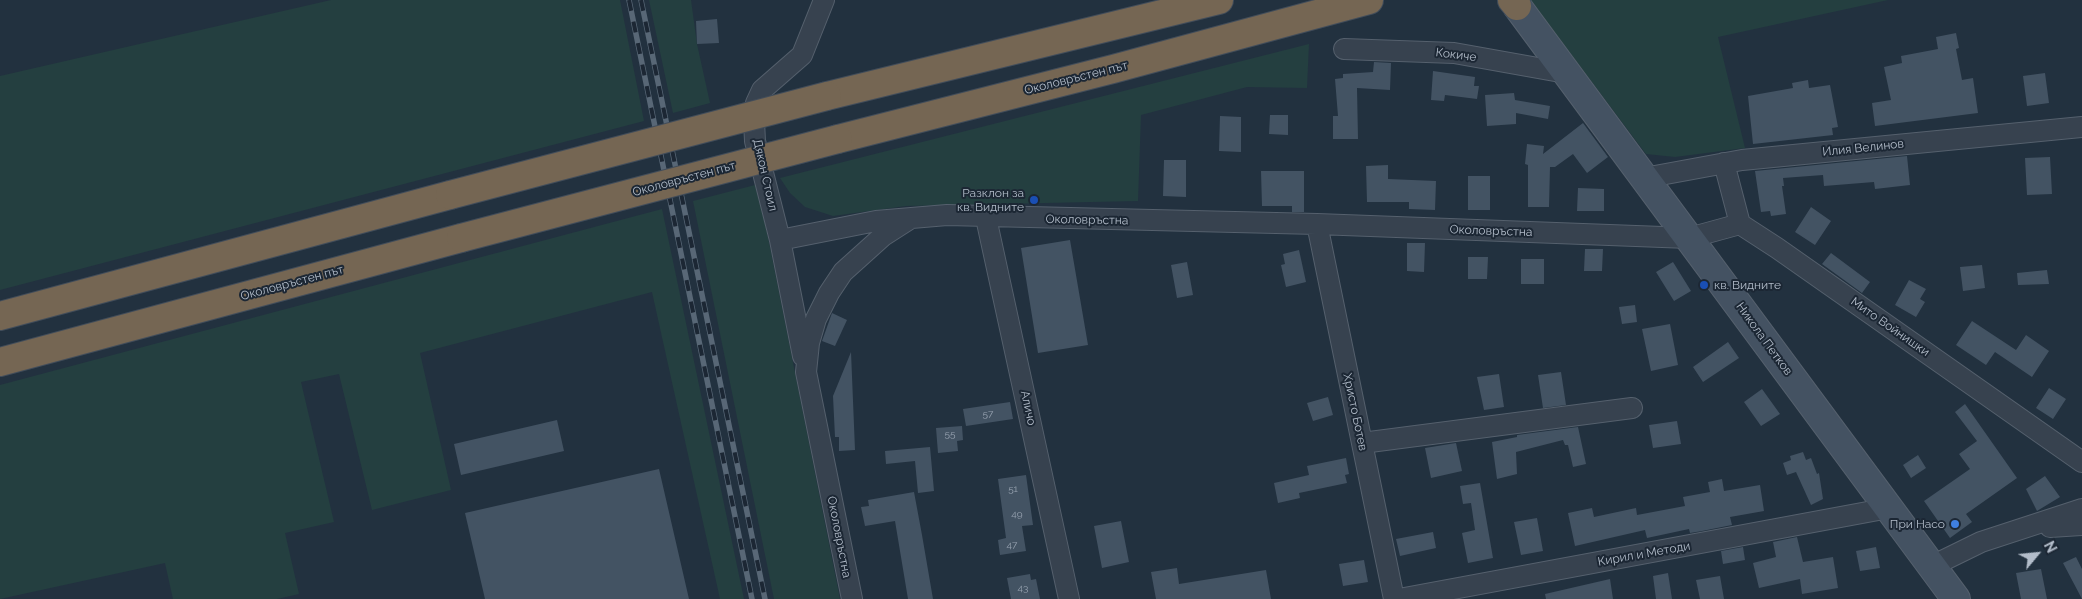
<!DOCTYPE html>
<html>
<head>
<meta charset="utf-8">
<style>
  body { margin:0 }
  #map { position:relative; width:2082px; height:599px; overflow:hidden; background:#22313f; font-family:Raleway,sans-serif }
  canvas { display:block }
  .north { position:absolute; left:2012px; top:529px; width:50px; height:50px; -webkit-text-stroke:4px #1c2734; paint-order:stroke; rotate:62deg; font-size:14px; font-weight:700; line-height:20px; text-align:center; color:#b3bdca }
  .north::after { content:''; display:block; margin:auto; width:18px; height:22px; background:#b3bdca; clip-path:polygon(50% 0,100% 100%,50% 72%,0 100%) }
</style>
</head>
<body>
<div id="map">
<canvas width="2082" height="599"></canvas>
<div class="north">N</div>
</div>
<script>
const c = document.querySelector('canvas').getContext('2d');
c.lineJoin = 'round';
function fillPath(path, color) { c.fillStyle = color; c.fill(path, 'evenodd'); }
const toPath = rows => new Path2D(rows.map(r => 'M' + r).join(''));
function stroke(path, color, width, dash) { c.strokeStyle = color; c.lineWidth = width; c.lineCap = dash ? 'butt' : 'round'; c.setLineDash(dash || []); c.stroke(path); }
function label(font, color, halo, rows, align = 'center') {
  c.font = font + ' Raleway,sans-serif'; c.lineWidth = 4; c.setLineDash([]); c.textBaseline = 'middle'; c.strokeStyle = halo; c.fillStyle = color; for (const [text, x, y, turn = 0] of rows) {
    c.save(); c.translate(x, y); c.rotate((+turn || 0) * Math.PI / 180); c.textAlign = isNaN(turn) ? turn : align; if (halo) c.strokeText(text, 0, 0); c.fillText(text, 0, 0); c.restore();
  }
}
const green = toPath([
  [331,0,620,0,644,121,0,290,0,76],
  [649,0,691,0,697,44,710,103,673,113],
  [1530,0,1888,0,1718,37,1745,148,1675,157,1646,154],
  [1309,44,1307,88,1247,87,1141,115,1138,201,906,206,833,216,805,207,790,193,780,178],
  [755,185,766,227,840,599,774,599,693,201],
  [662,209,744,599,720,599,652,292,420,353,451,490,372,510,339,374,301,382,334,522,285,533,299,594,277,599,173,599,165,563,0,599,0,385]
]);
const building = toPath([
  [717,19,719,43,697,44,696,21],
  [1956,33,1959,48,1956,49,1962,80,1973,78,1978,113,1875,126,1872,103,1891,100,1884,67,1902,63,1901,56,1938,49,1936,37],
  [1374,62,1391,63,1390,90,1357,88,1358,139,1333,139,1333,116,1338,116,1335,79,1343,78,1343,74,1373,72],
  [1433,71,1475,77,1474,86,1479,86,1477,99,1445,95,1444,101,1431,100],
  [2045,73,2049,103,2027,106,2023,76],
  [1808,80,1809,88,1830,85,1838,127,1832,128,1833,135,1753,144,1748,96,1793,88,1792,83],
  [1514,93,1515,100,1550,106,1548,119,1516,113,1516,124,1487,126,1485,95],
  [1270,115,1288,115,1288,135,1269,134],
  [1220,116,1241,117,1241,152,1219,151],
  [1583,123,1608,157,1587,173,1573,154,1555,167,1550,167,1549,207,1528,207,1528,165,1525,164,1527,144,1544,146,1543,154],
  [1907,156,1910,185,1875,189,1874,182,1824,186,1823,175,1783,178,1784,186,1782,186,1786,214,1771,216,1770,211,1761,212,1755,171],
  [2050,157,2052,194,2027,195,2025,158],
  [1164,160,1186,160,1186,197,1163,196],
  [1388,165,1388,179,1436,181,1435,210,1409,209,1409,202,1367,202,1366,166],
  [1261,171,1304,171,1304,212,1292,212,1292,206,1262,206],
  [1468,176,1490,176,1490,210,1468,210],
  [1578,188,1604,189,1604,211,1577,211],
  [1811,207,1831,221,1815,245,1795,232],
  [1070,240,1088,345,1038,353,1021,248],
  [1407,243,1425,243,1424,272,1407,271],
  [1585,249,1603,249,1602,271,1584,271],
  [1299,250,1306,282,1286,287,1281,265,1285,264,1283,254],
  [1831,253,1870,282,1862,293,1822,264],
  [1468,257,1488,257,1487,279,1468,279],
  [1521,259,1544,259,1544,284,1521,284],
  [1187,262,1193,295,1177,298,1171,265],
  [1673,262,1691,291,1674,301,1656,272],
  [1982,265,1985,288,1963,291,1960,267],
  [2047,270,2049,284,2018,285,2017,273],
  [1909,280,1926,289,1920,299,1925,302,1916,317,1895,305],
  [1635,305,1637,322,1622,324,1619,307],
  [832,313,847,320,835,346,822,341],
  [1972,321,2016,350,2026,335,2049,351,2032,377,1995,352,1986,365,1956,345],
  [1670,324,1678,365,1651,371,1642,329],
  [1728,342,1739,358,1703,382,1693,367],
  [851,352,855,450,839,451,839,437,835,437,833,396],
  [1561,372,1566,405,1543,408,1538,375],
  [1499,374,1504,407,1484,410,1477,377],
  [2049,388,2066,399,2053,419,2036,408],
  [1762,389,1780,414,1761,426,1744,402],
  [1328,397,1333,415,1313,421,1307,403],
  [1010,402,1013,419,966,426,963,409],
  [1965,404,2017,478,1966,514,1972,522,1950,538,1924,501,1970,469,1959,454,1977,441,1955,412],
  [557,420,564,451,461,475,454,444],
  [1677,421,1681,444,1653,448,1649,425],
  [962,426,963,440,957,441,958,451,938,453,936,428],
  [1578,427,1586,464,1573,467,1568,445,1565,445,1563,440,1516,452,1517,474,1497,479,1492,442,1517,437,1517,435],
  [1456,443,1462,471,1431,478,1425,448],
  [930,447,934,491,918,493,915,461,886,464,885,451],
  [1803,452,1806,460,1811,458,1817,474,1819,473,1823,499,1811,505,1796,472,1787,475,1783,463,1791,460,1790,456],
  [1918,455,1926,468,1911,478,1903,465],
  [1346,458,1349,474,1345,475,1347,483,1299,493,1300,498,1278,503,1274,483,1309,475,1307,466],
  [659,469,689,599,485,599,465,513],
  [1026,475,1033,525,1022,526,1026,551,1000,555,998,540,1006,538,998,479],
  [2045,476,2060,497,2037,511,2026,489],
  [1722,479,1724,491,1760,485,1764,511,1730,517,1732,525,1702,531,1690,533,1689,529,1647,538,1645,530,1575,546,1568,513,1592,508,1594,517,1636,508,1637,515,1685,506,1683,497,1710,492,1708,482],
  [1480,483,1493,558,1468,563,1462,533,1475,530,1471,503,1463,504,1460,486],
  [914,492,922,535,933,599,908,599,895,521,865,526,861,507,869,506,868,500],
  [1537,518,1543,551,1521,555,1514,522],
  [1121,521,1129,562,1102,568,1094,526],
  [1433,532,1436,548,1400,556,1396,539],
  [1797,537,1803,562,1833,557,1838,588,1802,594,1800,579,1759,588,1753,563,1776,557,1773,542],
  [1743,547,1745,560,1723,564,1721,551],
  [1876,547,1880,568,1860,571,1856,551],
  [2076,557,2082,569,2082,599,2063,563],
  [1364,560,1368,582,1343,586,1339,564],
  [1177,568,1179,584,1266,570,1271,599,1156,599,1151,572],
  [2041,569,2047,599,2021,599,2016,573],
  [1668,573,1672,599,1656,599,1653,576],
  [1030,574,1031,580,1036,579,1040,599,1011,599,1007,578],
  [1720,576,1724,599,1700,599,1696,580],
  [1610,579,1613,599,1546,599,1545,594]
]);
const street = toPath([
  [1344,49,1454,53,1566,73],
  [1724,163,1740,224],
  [1644,178,1742,160,2082,127],
  [986,218,1069,599],
  [1317,224,1394,599],
  [780,240,876,221,947,215,1317,224,1689,238,1740,224,1777,248,2082,462],
  [803,356,780,240,755,141,754,121,756,103,762,90,802,55,824,0],
  [1362,443,1632,408],
  [2050,527,2082,525],
  [1932,566,1981,542,2082,509],
  [852,599,806,372,809,343,816,319,829,293,843,272,883,236,908,220],
  [1399,599,1889,508]
]);
const secondary = toPath([
  [1517,6,1956,599]
]);
const highway = toPath([
  [1512,0,1517,6],
  [827,96,1219,0],
  [838,139,1113,69,1369,0],
  [0,316,450,195],
  [0,362,461,238]
]);
const rail = toPath([
  [629,0,752,599],
  [641,0,765,599]
]);
const highwayBridge = toPath([
  [450,195,827,96],
  [461,238,838,139]
]);
const markers = [
  [1034,200,5,"#1a4fb4"],
  [1704,285,5,"#1a4fb4"],
  [1955,524,5,"#3f7fe0"]
];
const numberNames = [
  ["57",988,414],
  ["55",950,434],
  ["51",1013,489],
  ["49",1017,514],
  ["47",1012,545],
  ["43",1023,588]
];
const streetNames = [
  ["Кокиче",1456,55,7],
  ["Околовръстен път",1076,78,-14],
  ["Илия Велинов",1863,148,-6],
  ["Дякон Стоил",765,175,77],
  ["Околовръстен път",684,179,-15],
  ["Околовръстна",1087,220,1],
  ["Околовръстна",1491,231,2],
  ["Околовръстен път",292,283,-15],
  ["Мито Войнишки",1890,327,35],
  ["Никола Петков",1764,339,54],
  ["Аличо",1028,408,78],
  ["Христо Ботев",1355,412,78],
  ["Околовръстна",839,537,79],
  ["Кирил и Методи",1644,554,-10]
];
const poiNames = [
  ["Разклон за",1024,193],
  ["кв. Видните",1024,207],
  ["кв. Видните",1714,285,"left"],
  ["При Насо",1945,524]
];
fillPath(green, '#243f40');
fillPath(building, '#435363');
stroke(street, '#55606d', 22);
stroke(secondary, '#55606d', 30);
stroke(highway, '#424d5a', 30);
stroke(street, '#37424f', 20);
stroke(secondary, '#445262', 28);
stroke(highway, '#756653', 28);
stroke(rail, '#586776', 5.5);
stroke(rail, '#1c2734', 4, [11]);
stroke(highwayBridge, '#424d5a', 30, []);
stroke(highwayBridge, '#756653', 28);
for (const [x, y, r, color] of markers) { const dot = new Path2D(); dot.arc(x, y, r, 0, 2 * Math.PI); c.fillStyle = color; c.fill(dot); stroke(dot, '#1c2734', 2); }
label('10px', '#97a2b0', null, numberNames);
label('12px', '#b3bdca', '#1c2734', streetNames);
label('12px', '#b3bdca', '#1c2734', poiNames, 'right');
</script>
</body>
</html>
